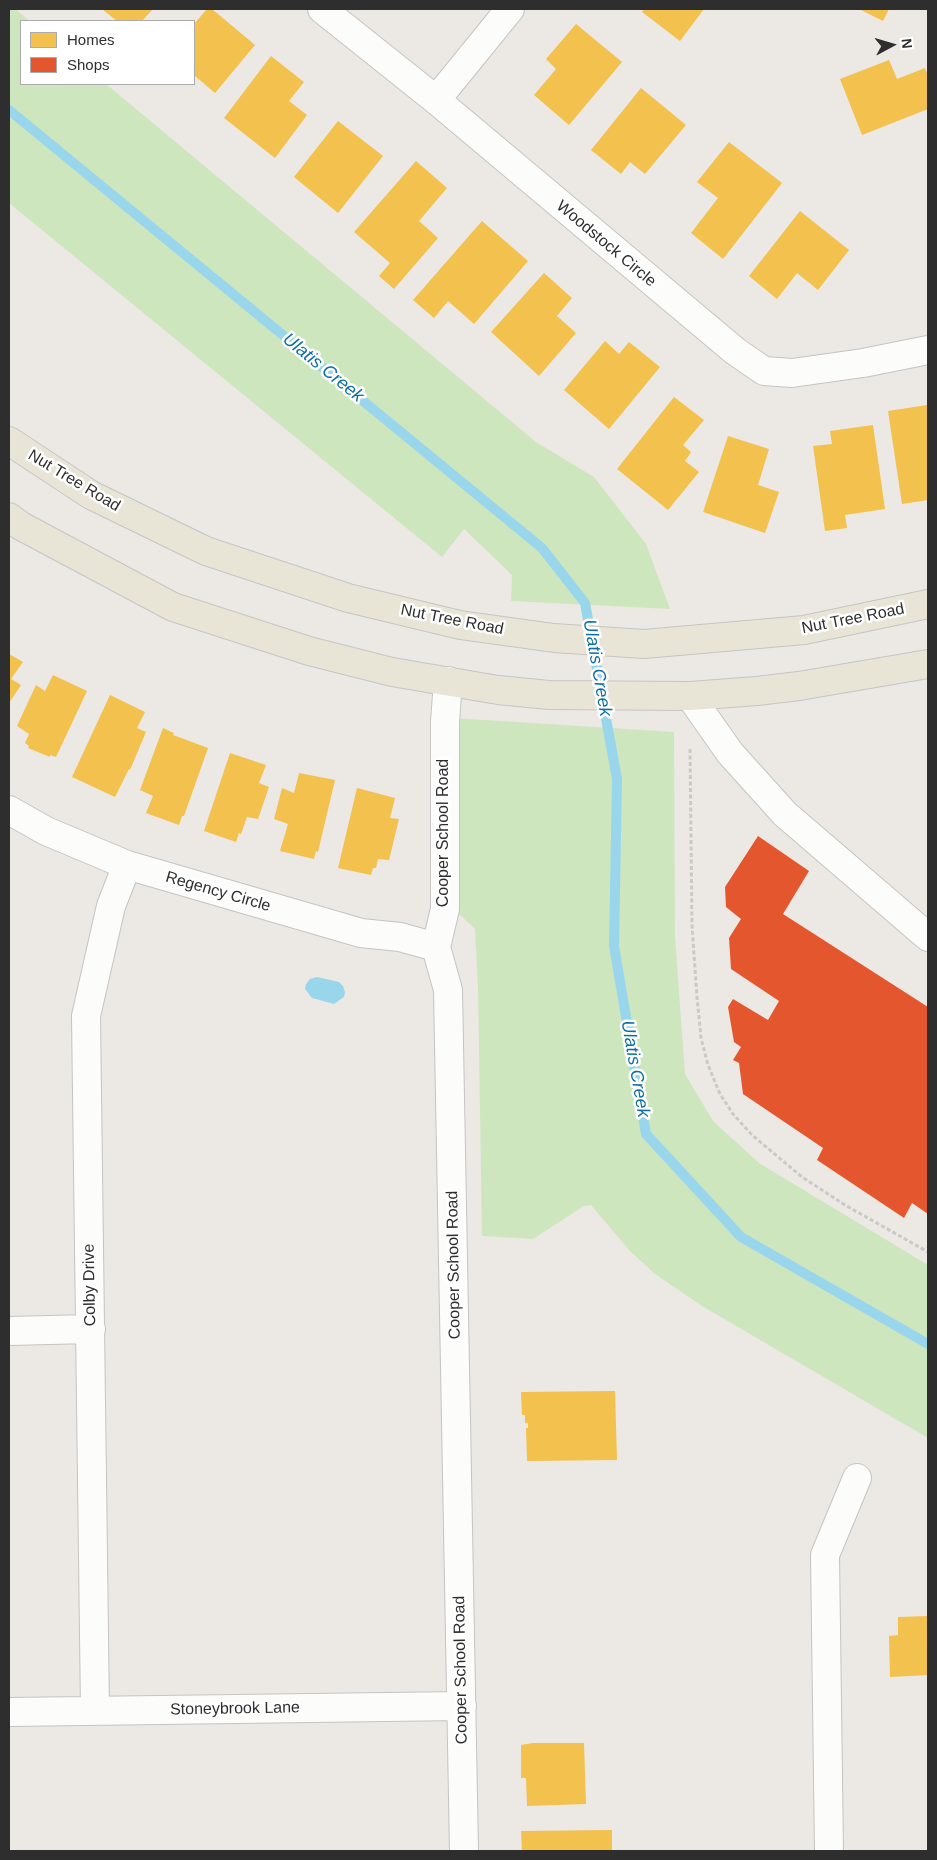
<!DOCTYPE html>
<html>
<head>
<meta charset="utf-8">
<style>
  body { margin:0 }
  #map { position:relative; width:937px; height:1860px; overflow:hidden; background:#ece8e4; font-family:Helvetica,sans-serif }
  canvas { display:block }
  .frame { position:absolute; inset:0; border:10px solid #2e2e2e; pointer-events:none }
  .legend { position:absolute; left:20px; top:20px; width:175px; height:65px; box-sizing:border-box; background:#fff; border:1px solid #ababab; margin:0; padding:6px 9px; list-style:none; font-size:15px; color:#2e2e2e }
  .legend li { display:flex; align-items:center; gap:10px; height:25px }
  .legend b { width:25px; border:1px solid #ababab }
  .north { position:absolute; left:867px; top:20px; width:50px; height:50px; -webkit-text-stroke:4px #fff; paint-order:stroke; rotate:84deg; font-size:14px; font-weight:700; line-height:20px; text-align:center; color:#2e2e2e }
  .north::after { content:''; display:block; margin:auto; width:18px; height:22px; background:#2e2e2e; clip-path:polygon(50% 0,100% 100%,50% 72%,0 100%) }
</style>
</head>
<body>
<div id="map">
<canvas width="937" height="1860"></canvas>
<div class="frame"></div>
<ul class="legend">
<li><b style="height:14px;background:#f2c14e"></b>Homes</li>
<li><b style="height:14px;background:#e4572e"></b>Shops</li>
</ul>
<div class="north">N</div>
</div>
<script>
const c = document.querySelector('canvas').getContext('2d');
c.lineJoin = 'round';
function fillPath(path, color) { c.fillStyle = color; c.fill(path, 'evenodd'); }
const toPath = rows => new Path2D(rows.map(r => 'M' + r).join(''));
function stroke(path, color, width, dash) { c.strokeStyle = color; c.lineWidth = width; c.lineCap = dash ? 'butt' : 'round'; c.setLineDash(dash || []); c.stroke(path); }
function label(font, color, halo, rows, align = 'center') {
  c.font = font + ' Helvetica,sans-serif'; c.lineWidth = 5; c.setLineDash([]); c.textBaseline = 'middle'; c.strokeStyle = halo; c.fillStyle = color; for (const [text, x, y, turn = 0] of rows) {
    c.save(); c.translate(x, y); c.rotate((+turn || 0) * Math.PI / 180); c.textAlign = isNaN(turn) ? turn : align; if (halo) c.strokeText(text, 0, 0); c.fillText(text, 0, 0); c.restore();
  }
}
const green = toPath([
  [9,9,15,9,30,21,21,21,21,84,106,84,536,442,594,477,646,544,670,609,511,601,512,575,464,529,442,557,9,203],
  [453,718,674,732,675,937,685,1074,713,1121,759,1163,928,1265,928,1438,702,1306,655,1274,630,1251,591,1205,584,1206,533,1239,482,1236,478,986,475,929,456,911]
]);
const water = toPath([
  [317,977,339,982,343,986,345,992,344,997,334,1004,312,998,305,989,306,984,310,979]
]);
const homes = toPath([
  [102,9,153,9,142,21,117,21],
  [207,9,212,9,255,45,215,93,194,75,194,24],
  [644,9,704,9,680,41,642,12],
  [859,9,889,9,883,21],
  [576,24,622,62,569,125,534,95,556,69,546,59],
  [271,56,304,82,289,101,307,115,275,158,224,118],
  [889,60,897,79,925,68,928,76,928,109,862,135,840,79],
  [641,88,686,125,645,174,630,162,621,174,591,150],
  [338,121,383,156,338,213,294,177],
  [729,142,782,183,723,259,691,233,718,198,697,182],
  [416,161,447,188,419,221,438,238,394,289,379,276,390,263,354,232],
  [800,211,849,250,818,290,797,273,777,299,749,276],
  [482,221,528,261,474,324,448,301,434,318,413,300],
  [544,273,572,298,557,316,576,333,539,376,491,332],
  [605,341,619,354,629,342,660,367,609,429,564,390],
  [674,397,704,420,683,445,691,452,685,461,699,472,668,510,617,469],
  [927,405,928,500,902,504,888,411],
  [873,425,885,509,845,515,847,528,825,531,813,446,832,444,830,431],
  [728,436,769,449,758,485,779,492,765,533,703,512],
  [9,654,23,662,11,679,21,685,9,703],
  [53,675,87,691,56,757,50,755,50,757,28,748,29,746,25,743,29,734,17,726,36,685,45,691],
  [110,695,145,712,137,728,146,732,130,770,129,769,115,797,72,777],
  [163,728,174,733,173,735,208,748,184,816,182,816,179,825,146,813,153,796,140,790],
  [230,753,266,765,259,783,269,787,258,819,247,817,241,834,239,833,236,842,204,831],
  [299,773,335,780,318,852,316,851,314,859,280,851,288,824,274,819,282,788,294,793],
  [357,788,395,798,390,818,399,819,389,860,378,859,376,868,373,868,371,875,338,868],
  [615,1391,617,1460,527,1461,526,1428,528,1428,528,1423,525,1423,525,1415,522,1415,521,1392],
  [928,1616,928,1675,890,1677,889,1636,898,1635,898,1617],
  [533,1743,584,1743,586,1804,527,1806,526,1778,521,1778,521,1745],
  [612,1830,612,1851,522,1851,521,1831]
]);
const shops = toPath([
  [758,836,809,871,783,914,928,1007,928,1214,912,1203,904,1218,817,1160,823,1148,743,1094,739,1063,733,1060,741,1047,734,1042,728,1007,733,999,768,1020,779,1001,731,969,729,938,741,919,726,907,725,887]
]);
const stream = toPath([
  [9,110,542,548,585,603,617,779,614,946,646,1134,741,1237,928,1344]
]);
const path = toPath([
  [690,749,692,926,697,997,701,1038,708,1065,720,1094,733,1114,752,1135,802,1177,845,1205,928,1252]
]);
const minor = toPath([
  [322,9,436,100,735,351,764,371,792,373,863,363,928,350],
  [436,100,510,9],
  [448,681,445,722,445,909,436,947,448,990,464,1851],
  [690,696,730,753,785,814,928,937],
  [9,810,46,831,127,865,361,933,400,937,436,947],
  [9,1331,91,1329],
  [95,1711,86,1016,111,906,127,865],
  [9,1712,462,1706],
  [829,1851,825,1555,857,1478]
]);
const major = toPath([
  [9,441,91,495,206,551,348,598,460,625,554,638,644,644,804,630,928,604],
  [9,517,21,526,173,607,309,651,392,672,498,690,549,695,690,696,757,691,799,686,928,664]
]);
const streetNames = [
  ["Woodstock Circle",606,244,40],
  ["Nut Tree Road",74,481,31],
  ["Nut Tree Road",853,619,-11],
  ["Nut Tree Road",452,620,11],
  ["Cooper School Road",444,833,-90],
  ["Regency Circle",218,892,16],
  ["Cooper School Road",454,1265,-91],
  ["Colby Drive",90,1285,-91],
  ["Cooper School Road",461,1670,-91],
  ["Stoneybrook Lane",235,1709,-1]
];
const waterNames = [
  ["Ulatis Creek",323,368,39],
  ["Ulatis Creek",597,668,80],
  ["Ulatis Creek",635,1069,80]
];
fillPath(green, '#cee6be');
fillPath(water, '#99d6ec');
fillPath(homes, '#f2c14e');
fillPath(shops, '#e4572e');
stroke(stream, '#99d6ec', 10);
stroke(minor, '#c5c4c5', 30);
stroke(major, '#c6c5c4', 30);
stroke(path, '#c9c9c8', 3, [4, 2.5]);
stroke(minor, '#fcfcfb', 28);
stroke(major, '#e8e4d6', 28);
label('16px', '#2e2e2e', '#fff', streetNames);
label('italic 18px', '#0d6fa3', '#fff', waterNames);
</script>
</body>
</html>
